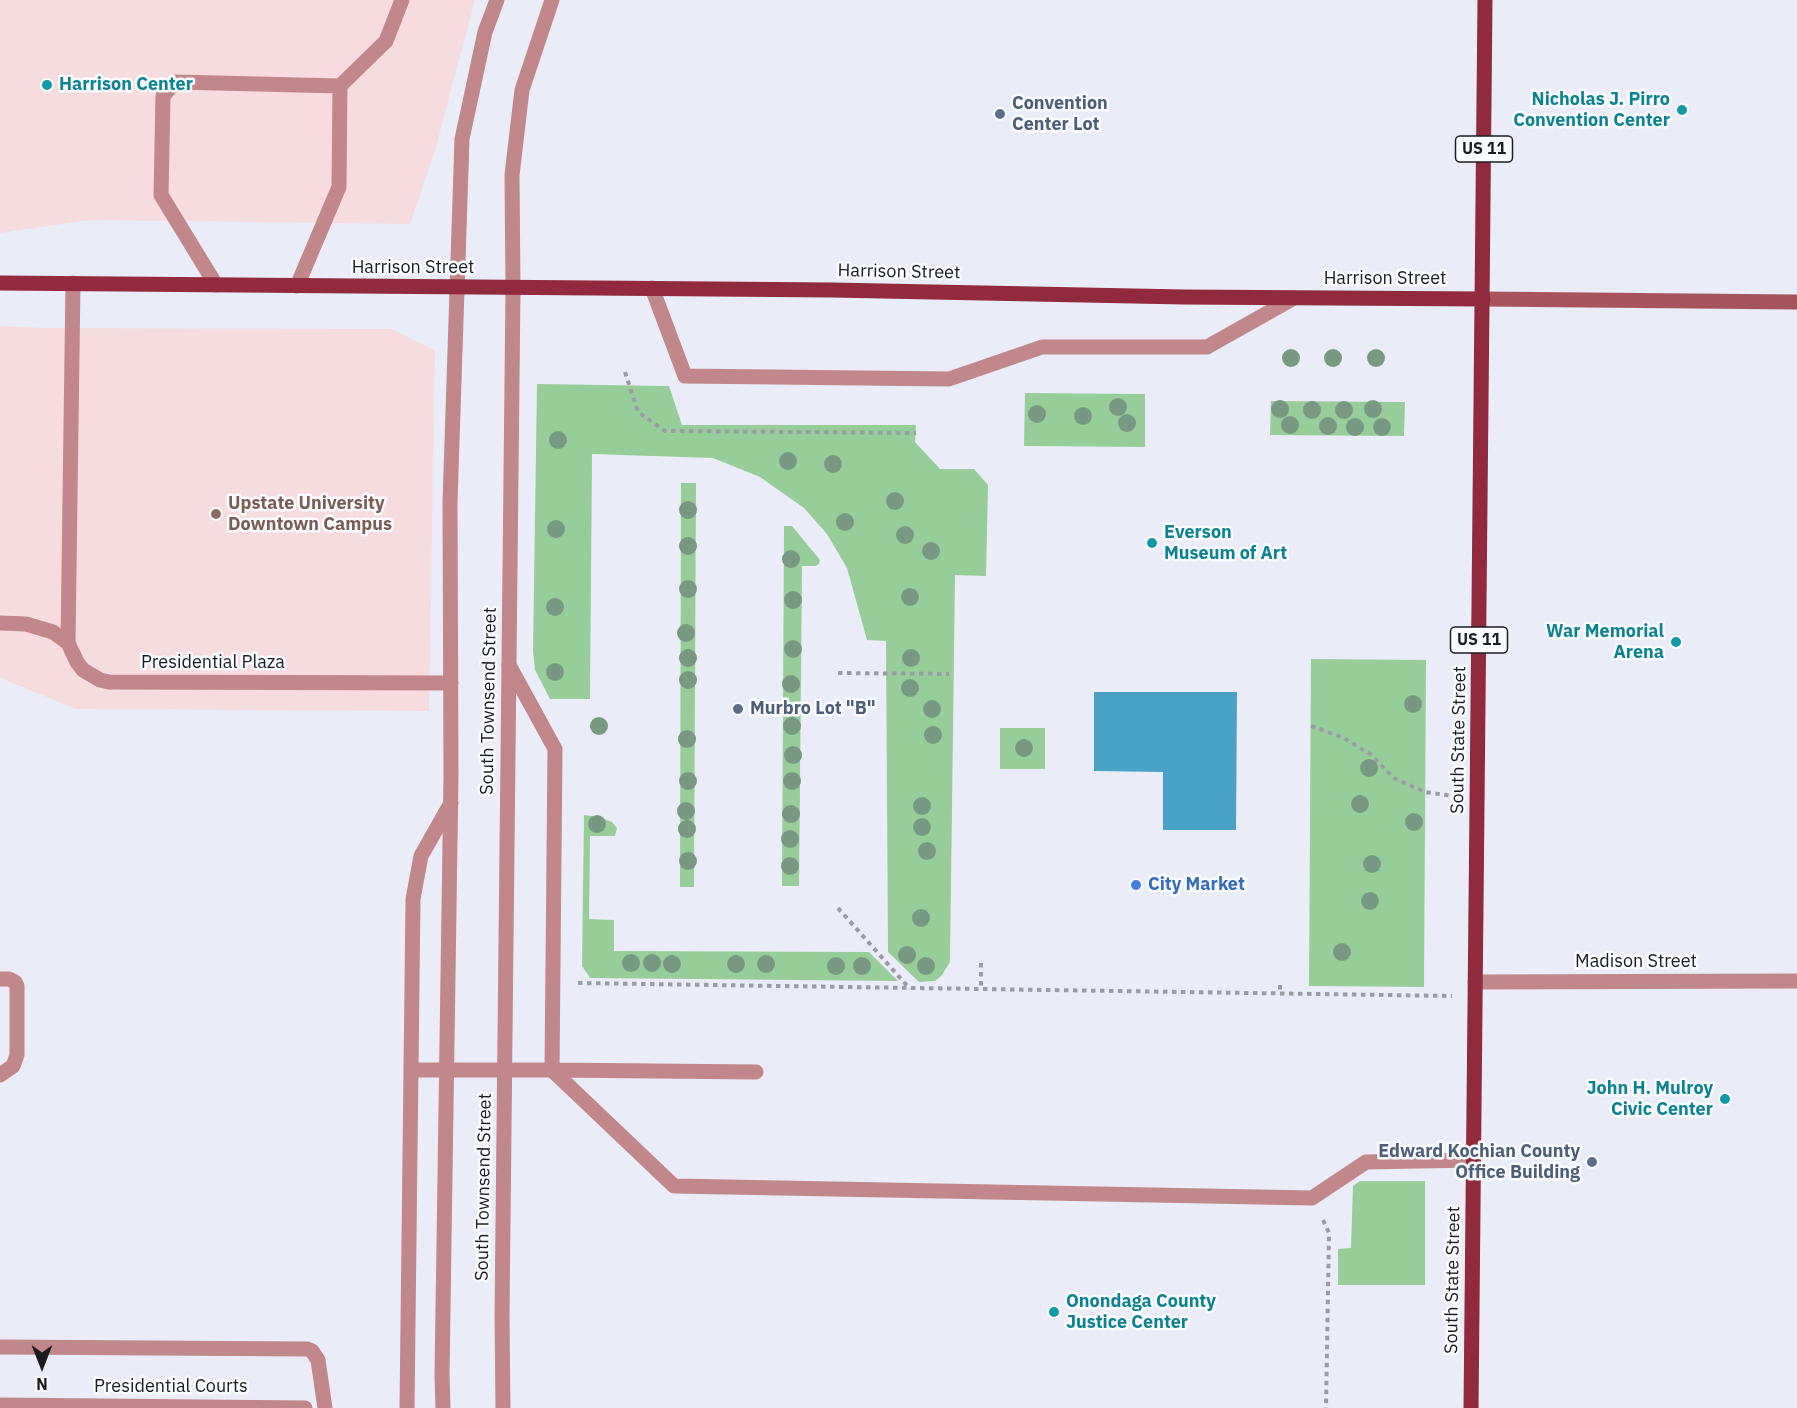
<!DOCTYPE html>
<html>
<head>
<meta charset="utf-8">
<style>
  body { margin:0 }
  #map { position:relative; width:1797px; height:1408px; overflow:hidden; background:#eaedf7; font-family:"IBM Plex Sans",sans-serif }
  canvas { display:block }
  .north { position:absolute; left:12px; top:1336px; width:60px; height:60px; -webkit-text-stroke:4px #fafbff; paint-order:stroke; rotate:180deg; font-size:16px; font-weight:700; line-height:24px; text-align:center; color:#1b1c20 }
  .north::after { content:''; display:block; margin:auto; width:21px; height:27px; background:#1b1c20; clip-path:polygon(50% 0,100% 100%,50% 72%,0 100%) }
</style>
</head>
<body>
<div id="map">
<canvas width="1797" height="1408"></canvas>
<div class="north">N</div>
</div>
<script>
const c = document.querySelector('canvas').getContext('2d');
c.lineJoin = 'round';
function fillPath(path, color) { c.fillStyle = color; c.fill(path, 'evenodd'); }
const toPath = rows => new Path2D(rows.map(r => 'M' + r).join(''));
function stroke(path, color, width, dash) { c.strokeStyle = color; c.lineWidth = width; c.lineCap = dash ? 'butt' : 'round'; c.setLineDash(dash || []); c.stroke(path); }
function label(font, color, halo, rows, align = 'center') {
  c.font = font + ' "IBM Plex Sans",sans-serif'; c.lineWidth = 5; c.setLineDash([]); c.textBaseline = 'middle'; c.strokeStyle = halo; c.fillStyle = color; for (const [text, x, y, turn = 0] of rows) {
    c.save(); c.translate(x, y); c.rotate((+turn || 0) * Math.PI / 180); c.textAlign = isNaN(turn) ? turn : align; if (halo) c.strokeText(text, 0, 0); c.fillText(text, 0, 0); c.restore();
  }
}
const education = toPath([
  [0,0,475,0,436,147,410,224,90,220,0,233],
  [0,326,46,328,391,329,435,350,429,711,76,709,0,678]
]);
const green = toPath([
  [537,384,669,386,682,425,916,425,915,442,940,469,974,469,988,485,986,576,955,575,950,962,942,975,935,981,919,982,888,952,886,641,867,640,847,568,827,534,804,508,760,477,713,458,592,454,590,699,550,699,535,670,533,651],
  [1025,393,1145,394,1145,447,1024,446],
  [1271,401,1405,402,1404,436,1270,435],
  [681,483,696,483,694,887,680,887],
  [784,526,792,526,820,560,819,564,816,566,802,566,799,886,782,886],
  [1311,659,1426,660,1424,987,1309,986],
  [1000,728,1045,728,1045,769,1000,769],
  [584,815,599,817,612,822,617,828,615,836,590,836,589,919,614,920,614,951,869,952,898,981,590,978,582,966],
  [1360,1181,1425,1181,1425,1285,1338,1285,1338,1249,1351,1248,1353,1186]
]);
const water = toPath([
  [1094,692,1237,692,1236,830,1163,830,1163,772,1094,771]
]);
const path = toPath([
  [625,372,638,412,665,431,916,433],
  [838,673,949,674],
  [1311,726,1342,737,1370,754,1394,778,1425,792,1453,796],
  [838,908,910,989],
  [981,963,981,990],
  [578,983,1452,996],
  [1280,985,1280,994],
  [1323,1220,1329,1233,1326,1408]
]);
const service = toPath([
  [340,86,386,41,402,0],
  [216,285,161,195,163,96,175,82,340,86,339,187,297,286],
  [652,288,685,376,949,379,1042,347,1207,347,1294,298],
  [0,623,26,624,53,632,68,643,77,662,83,670,100,680,109,682,451,683],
  [68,643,73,283],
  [0,979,9,979,15,982,17,986,17,1055,13,1066,0,1075],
  [411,1070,552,1070,555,749,509,665],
  [552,1070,674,1186,1312,1198,1366,1162,1474,1160],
  [552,1070,756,1072],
  [0,1347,307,1349,312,1351,318,1360,325,1408],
  [407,1408,413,899,421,856,451,803]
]);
const minor = toPath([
  [1475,982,1797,981],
  [0,1405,305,1408]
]);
const tertiary = toPath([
  [443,1408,442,1375,451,776,450,502,462,139,485,32,497,0],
  [503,1408,502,1316,513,288,512,175,522,90,552,0]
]);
const secondary = toPath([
  [1483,299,1797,302]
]);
const primary = toPath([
  [0,283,832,290,1184,297,1483,299],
  [1471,1408,1485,0]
]);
const trees = [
  [1291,358],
  [1333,358],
  [1376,358],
  [1118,407],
  [1280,409],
  [1373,409],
  [1312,410],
  [1344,410],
  [1037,414],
  [1083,416],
  [1127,423],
  [1290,425],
  [1328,426],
  [1355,427],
  [1382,427],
  [558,440],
  [788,461],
  [833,464],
  [895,501],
  [688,510],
  [845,522],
  [556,529],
  [905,535],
  [688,546],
  [931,551],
  [791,559],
  [688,589],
  [910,597],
  [793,600],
  [555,607],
  [686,633],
  [793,649],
  [688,658],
  [911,658],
  [555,672],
  [688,680],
  [791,684],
  [910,688],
  [1413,704],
  [932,709],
  [599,726],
  [792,726],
  [933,735],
  [687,739],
  [1024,748],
  [793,755],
  [1369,768],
  [688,781],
  [792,781],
  [1360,804],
  [922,806],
  [686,811],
  [791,814],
  [1414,822],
  [597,824],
  [922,827],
  [687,829],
  [790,839],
  [927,851],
  [688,861],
  [1372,864],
  [790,866],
  [1370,901],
  [921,918],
  [1342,952],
  [907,955],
  [631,963],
  [652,963],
  [672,964],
  [736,964],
  [766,964],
  [836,966],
  [862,966],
  [926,966]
];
const markers = [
  [47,85,6,"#0f9aa8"],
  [1682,110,6,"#0f9aa8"],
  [1000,114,6,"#5c6f8a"],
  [216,514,6,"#8d6e63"],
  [1152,543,6,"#0f9aa8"],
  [1676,642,6,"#0f9aa8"],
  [738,709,6,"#5c6f8a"],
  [1136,885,6,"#3f7fe0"],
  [1725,1099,6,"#0f9aa8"],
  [1592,1162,6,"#5c6f8a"],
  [1054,1312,6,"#0f9aa8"]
];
const shields = [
  [1484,149,57],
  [1479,640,57]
];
const shieldNames = [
  ["US 11",1484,149],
  ["US 11",1479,640]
];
const cultureNames = [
  ["Harrison Center",59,85],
  ["Nicholas J. Pirro",1670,100,"right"],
  ["Convention Center",1670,121,"right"],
  ["Everson",1164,533],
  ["Museum of Art",1164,554],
  ["War Memorial",1664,632,"right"],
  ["Arena",1664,653,"right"],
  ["John H. Mulroy",1713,1089,"right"],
  ["Civic Center",1713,1110,"right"],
  ["Onondaga County",1066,1302],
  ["Justice Center",1066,1323]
];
const serviceNames = [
  ["Convention",1012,104],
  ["Center Lot",1012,125],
  ["Murbro Lot \"B\"",750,709],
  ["Edward Kochian County",1580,1152,"right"],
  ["Office Building",1580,1173,"right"]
];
const streetNames = [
  ["Harrison Street",413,268],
  ["Harrison Street",899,272,1],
  ["Harrison Street",1385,279],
  ["Presidential Plaza",213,663],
  ["South Townsend Street",489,701,-89],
  ["South State Street",1459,740,-89],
  ["Madison Street",1636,962],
  ["South Townsend Street",484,1187,-89],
  ["South State Street",1453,1280,-89],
  ["Presidential Courts",171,1387]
];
const educationNames = [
  ["Upstate University",228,504],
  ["Downtown Campus",228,525]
];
const shopNames = [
  ["City Market",1148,885]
];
fillPath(education, '#f7dcdf');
fillPath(green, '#97cd98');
fillPath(water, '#4aa2c7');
stroke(path, '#9a9ca4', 4, [4.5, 4.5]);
stroke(service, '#c1878b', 15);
stroke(minor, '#c1878b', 15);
stroke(tertiary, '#c1878b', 15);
stroke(secondary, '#a6545c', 15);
stroke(primary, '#902a3c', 15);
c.fillStyle = '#789981';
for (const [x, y] of trees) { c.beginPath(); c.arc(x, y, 9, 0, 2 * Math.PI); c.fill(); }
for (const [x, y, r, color] of markers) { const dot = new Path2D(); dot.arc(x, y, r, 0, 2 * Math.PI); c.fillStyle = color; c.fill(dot); stroke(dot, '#fafbff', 2); }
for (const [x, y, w] of shields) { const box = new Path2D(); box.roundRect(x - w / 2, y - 13, w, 26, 4.5); c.fillStyle = '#fafbff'; c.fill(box); stroke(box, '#1b1c20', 1.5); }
label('bold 16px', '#1b1c20', null, shieldNames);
label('bold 18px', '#0d838f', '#fafbff', cultureNames, 'left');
label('bold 18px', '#4e5e75', '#fafbff', serviceNames, 'left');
label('18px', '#1b1c20', '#fafbff', streetNames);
label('bold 18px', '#785e54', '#fafbff', educationNames, 'left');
label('bold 18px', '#366cbe', '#fafbff', shopNames, 'left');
</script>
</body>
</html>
